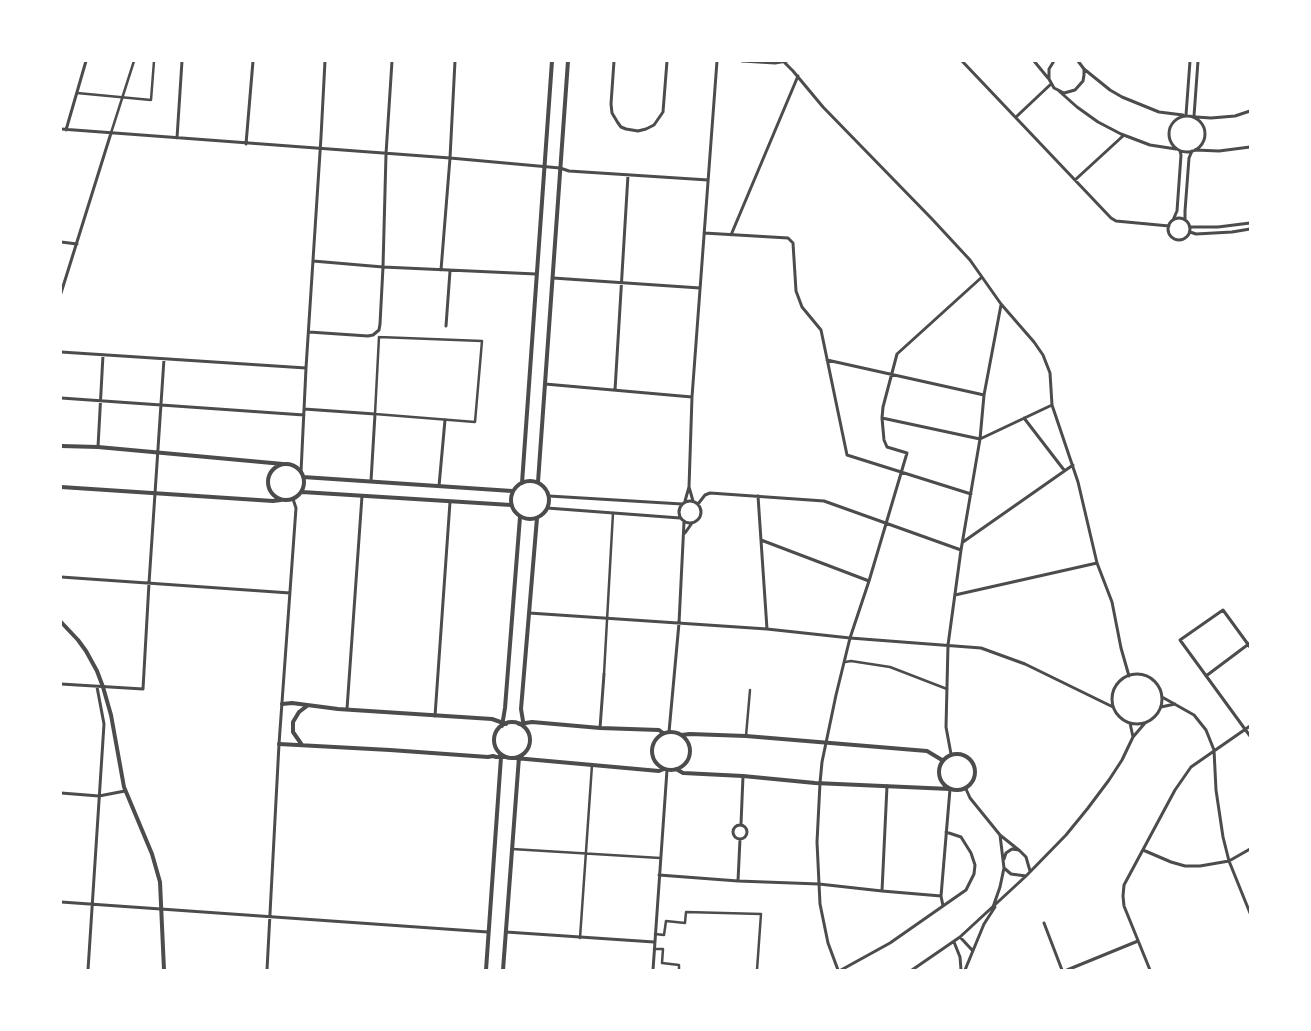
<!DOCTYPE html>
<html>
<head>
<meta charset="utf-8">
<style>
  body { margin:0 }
  #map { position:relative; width:1311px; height:1031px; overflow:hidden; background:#fff; font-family:"IBM Plex Sans",sans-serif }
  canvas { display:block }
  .frame { position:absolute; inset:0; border:62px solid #fff; pointer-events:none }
</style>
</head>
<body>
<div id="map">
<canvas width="1311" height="1031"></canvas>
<div class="frame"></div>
</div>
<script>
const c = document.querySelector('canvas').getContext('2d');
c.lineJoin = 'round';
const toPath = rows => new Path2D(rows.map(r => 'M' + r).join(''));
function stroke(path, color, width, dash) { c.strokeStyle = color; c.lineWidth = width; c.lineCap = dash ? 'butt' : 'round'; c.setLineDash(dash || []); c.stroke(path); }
const pedestrian = toPath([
  [77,93,151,100,154,61],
  [111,133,134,61],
  [379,337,482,341,475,422,375,414,379,337],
  [845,662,851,661,890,667,947,689],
  [604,674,613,513],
  [746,736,750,690],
  [512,849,660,858],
  [655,934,664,935,666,921,685,923,686,912,761,914,757,970],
  [580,938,592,765],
  [654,949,663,949,662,963,679,965,679,970]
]);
const minor = toPath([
  [614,61,611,104,612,113,618,123,621,127,626,129,638,131,646,129,654,125,663,112,667,61],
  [742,61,775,63,787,61],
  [962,61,1111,218,1116,221,1169,226],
  [1034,61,1048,78],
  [1054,61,1049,69,1049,79,1054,88,1064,93,1075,90,1083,81,1084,75,1084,69,1078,61],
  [784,62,793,71,823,107,932,219,970,260,1001,304,1034,342,1043,355,1050,373,1052,405,1078,482,1097,563,1112,602,1121,648,1129,676],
  [1084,69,1110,90,1122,97,1159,112,1183,115],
  [1059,91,1077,107,1098,122,1121,134,1150,145,1176,149],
  [1186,115,1190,61],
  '1169 134a18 18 0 1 1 36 0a18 18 0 1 1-36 0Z',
  [1194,116,1198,61],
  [1016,117,1051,84],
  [1196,117,1211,118,1235,116,1250,111],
  [61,129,450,158,560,168,569,171,708,180],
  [66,130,86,61],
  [177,138,182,61],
  [246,144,253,61],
  [1195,150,1219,151,1250,147],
  [1075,180,1124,135],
  '1168 229a11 11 0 1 1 22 0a11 11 0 1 1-22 0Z',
  [1173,220,1177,211,1181,155,1180,151],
  [1185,220,1185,211,1189,158,1192,151],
  [1190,227,1218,227,1250,223],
  [1190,232,1196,234,1232,232,1250,229],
  [704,233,788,238,793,243,796,291,802,307,821,330,847,455,971,494],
  [731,235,798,76],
  [61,242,77,244],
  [313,261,383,267,536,274],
  [441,270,450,158,455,61],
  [553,278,700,288],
  [61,293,111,133],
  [446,326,450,271],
  [309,332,368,336,373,335,379,330,380,324,383,267,386,154,392,61],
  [61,352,306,368],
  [827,360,984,395],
  [545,384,692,397],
  [615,390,628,175],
  [61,398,304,415],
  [304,409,375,414,371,481],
  [882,418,980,439,1052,405],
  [1024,418,1064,470],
  [98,447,103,355],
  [301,472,306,368,321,137,325,61],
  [439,486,445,420],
  [689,487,693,501],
  [549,496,682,504],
  [758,496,767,629],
  '679 512a11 11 0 1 1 22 0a11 11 0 1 1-22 0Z',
  [685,501,689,487,692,397,717,61],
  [698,504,705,495,710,493,824,501,961,550],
  [547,508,680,518],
  [685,533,692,523],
  [761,540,869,581],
  [963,542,1073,465],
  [61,577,290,593],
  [955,595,1097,563],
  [529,613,767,629,850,638,981,648,1025,664,1113,707],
  [1250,647,1223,610,1180,640,1250,736],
  '1112 699a25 25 0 1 1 50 0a25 25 0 1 1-50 0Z',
  [1206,676,1250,643],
  [61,684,143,689,149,583,164,359],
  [1162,697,1194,715,1206,730,1214,750,1216,790,1223,837,1229,861,1250,913],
  [1161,707,1175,704],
  [347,709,362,496],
  [435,716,450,502],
  [1130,723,1133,737],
  [600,728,604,674],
  [669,732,679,623,684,522],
  [951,754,946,727,948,645,961,550,980,439,984,395,1001,305],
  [966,789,970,798,1000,835,1020,851,1026,857,1030,871],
  [61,793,99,796,125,791],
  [741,824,743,776],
  '733 832a7 7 0 1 1 14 0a7 7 0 1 1-14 0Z',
  [1143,850,1171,862,1185,866,1200,866,1229,861,1250,849],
  [1004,859,1006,853,1012,849,1019,850],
  [1004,868,1011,874,1026,876],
  [659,875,738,881,819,884,882,891,941,896],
  [738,881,740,839],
  [882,891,887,786],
  [61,902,488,932],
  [943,906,966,890,974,874,975,865,971,853,961,837,946,832],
  [993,907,1000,887,1004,868,1000,835],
  [1044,923,1062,970],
  [506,932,654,942],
  [960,937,972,950],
  [954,942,960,957,961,970],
  [88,970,104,724,97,687],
  [267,970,279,744,296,508,293,499],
  [653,970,667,770],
  [838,970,828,943,820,904,817,842,820,783,822,762,836,695,850,638,869,581,907,453,887,447,884,440,882,418,883,407,897,354,982,277],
  [841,970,890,943,943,906,941,896,950,789],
  [912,970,960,937,1026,876,1066,835,1088,808,1109,780,1122,760,1133,737,1145,723],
  [965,970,984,924,995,907],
  [1067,970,1138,941],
  [1150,970,1124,906,1123,896,1124,885,1175,790,1191,767,1250,726]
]);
const tertiary = toPath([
  [61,446,98,447,283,464],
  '268 482a18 18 0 1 1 36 0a18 18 0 1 1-36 0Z',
  [303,477,512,491],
  '511 500a19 19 0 1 1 38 0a19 19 0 1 1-38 0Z',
  [538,482,568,61],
  [522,483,552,61],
  [61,487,273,501,281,500],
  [302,492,511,505],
  [61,622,78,640,86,651,97,671,103,687,111,715,124,787,152,854,160,882,164,970],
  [282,704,292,703,338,709,492,719,506,724],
  '494 740a18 18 0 1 1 36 0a18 18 0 1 1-36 0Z',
  [519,724,532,722,600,728,659,730,663,733],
  [502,726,505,708,520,517],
  [524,727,521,709,537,518],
  '652 751a19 19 0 1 1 38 0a19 19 0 1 1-38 0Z',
  [681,735,690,734,746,736,927,751,942,760],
  [279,744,390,750,488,757,493,756,496,757,505,757],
  [302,745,293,732,293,722,299,712,307,706],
  '939 772a18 18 0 1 1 36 0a18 18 0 1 1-36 0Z',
  [515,758,659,771,664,769],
  [676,769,683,773,743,776,815,783,950,789],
  [486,970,501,757,500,754],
  [503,970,519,757]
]);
stroke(pedestrian, '#4c4c4c', 2.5);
stroke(minor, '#4c4c4c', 3);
stroke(tertiary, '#4c4c4c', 4);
</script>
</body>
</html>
